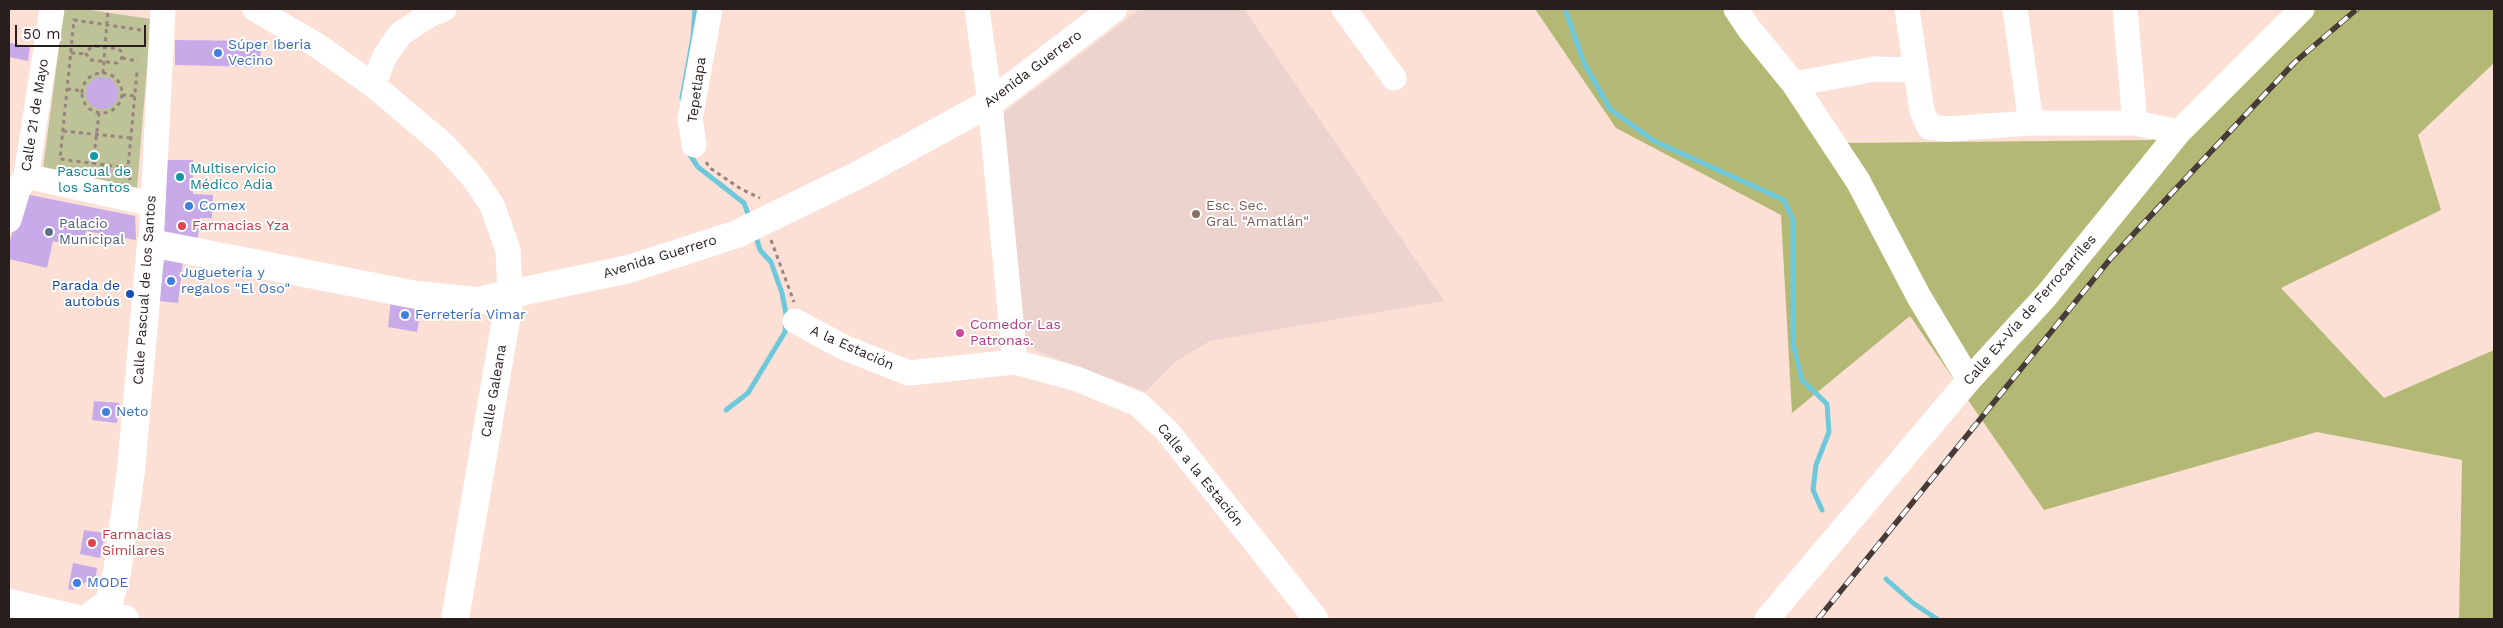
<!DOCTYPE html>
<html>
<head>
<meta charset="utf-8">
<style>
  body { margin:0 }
  #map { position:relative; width:2503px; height:628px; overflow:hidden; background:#fce0d6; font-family:"Work Sans",sans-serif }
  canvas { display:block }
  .frame { position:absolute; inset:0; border:10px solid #281e1b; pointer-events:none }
  .scale { position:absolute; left:15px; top:25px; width:131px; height:22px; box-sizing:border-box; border:2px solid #281e1b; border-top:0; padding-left:6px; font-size:15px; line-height:18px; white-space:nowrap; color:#281e1b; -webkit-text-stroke:4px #fff; paint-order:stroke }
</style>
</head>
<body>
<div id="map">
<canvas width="2503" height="628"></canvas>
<div class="frame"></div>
<div class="scale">50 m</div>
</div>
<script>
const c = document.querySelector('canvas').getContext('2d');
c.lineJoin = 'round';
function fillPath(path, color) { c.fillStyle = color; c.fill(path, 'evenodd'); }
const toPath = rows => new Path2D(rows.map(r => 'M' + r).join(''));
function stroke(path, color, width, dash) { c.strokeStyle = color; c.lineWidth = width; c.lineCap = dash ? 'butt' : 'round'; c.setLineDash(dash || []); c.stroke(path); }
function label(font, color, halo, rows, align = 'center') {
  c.font = font + ' "Work Sans",sans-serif'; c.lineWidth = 4; c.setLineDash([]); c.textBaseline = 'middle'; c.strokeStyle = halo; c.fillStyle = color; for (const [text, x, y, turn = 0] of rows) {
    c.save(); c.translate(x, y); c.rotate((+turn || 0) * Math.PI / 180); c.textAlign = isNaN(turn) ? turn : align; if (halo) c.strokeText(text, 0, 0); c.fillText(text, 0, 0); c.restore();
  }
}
const education = toPath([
  [1140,9,1244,9,1444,301,1210,341,1175,362,1146,392,1036,351,1019,326,1001,115]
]);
const green = toPath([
  [64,9,84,9,151,19,137,188,43,168]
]);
const forest = toPath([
  [1535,9,1751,9,1841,143,2151,140,2303,9,2494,9,2494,63,2418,135,2441,210,2281,288,2384,398,2494,350,2494,619,2459,619,2462,460,2317,432,2044,510,1910,316,1792,413,1781,215,1616,128]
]);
const stream = toPath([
  [1565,9,1584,63,1610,109,1654,141,1784,200,1793,220,1793,344,1802,380,1827,404,1829,432,1816,465,1813,490,1822,510],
  [682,98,693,37,695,9],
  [688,152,698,167,744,203,750,219],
  [726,410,748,393,785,332,786,314,782,293,771,262,760,250,755,234],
  [1886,579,1913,603,1937,619]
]);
const building = toPath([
  [175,40,261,41,260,67,175,65],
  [10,43,30,47,28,61,9,57],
  '86 93a16 16 0 1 1 32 0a16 16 0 1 1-32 0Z',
  [167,160,193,160,193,194,213,195,212,218,200,218,198,238,164,233],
  [102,167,121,171,120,174,102,170],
  [25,194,135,216,136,240,86,231,84,238,66,234,64,244,53,241,47,268,9,259,9,243],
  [164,259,183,261,178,303,159,301],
  [391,298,422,302,417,332,388,327],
  [94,401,119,403,117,423,92,420],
  [84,530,105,533,100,558,80,554],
  [73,563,97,568,96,576,73,590,68,589]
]);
const path = toPath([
  [95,46,118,49,121,51,122,58,117,63,91,60,86,54,87,50,95,46],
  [71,53,86,54],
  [122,58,138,61],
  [103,73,108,9],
  '82 93a20 20 0 1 1 40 0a20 20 0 1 1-40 0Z',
  [67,89,83,91],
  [122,95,136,96],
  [63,131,131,138],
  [706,162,710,168,741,189,760,198],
  [93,164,99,113],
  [128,168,60,159,74,20,141,30],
  [130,180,128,168,137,72],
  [771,240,794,302]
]);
const minor = toPath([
  [255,9,318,46,373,85,444,145,472,176,492,205,508,250,510,296],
  [977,9,990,103,1015,362],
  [1344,9,1394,78],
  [1736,9,1750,30,1794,84,1858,181,1919,297,1969,380],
  [1907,9,1922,111,1929,127,1947,129,2031,123,2135,123,2179,132],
  [2015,9,2031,123],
  [2125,9,2135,123],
  [1794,84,1875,69,1916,70],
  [373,85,385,56,400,34,429,15,444,9],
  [694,145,690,119,710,9],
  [26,176,152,204],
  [9,220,18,190,26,176,52,9],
  [151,243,163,9],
  [795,321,845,348,909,373,1015,362,1077,379,1138,404,1167,431,1316,619],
  [1767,619,1969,380,2046,296,2179,132,2302,9]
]);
const major = toPath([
  [9,603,78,619],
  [87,619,109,602,117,572,131,470,151,243,416,295,477,301,629,269,737,234,860,174,990,103,1113,9],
  [93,619,125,619],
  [455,619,510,296]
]);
const rail = toPath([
  [1818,619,2111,258,2295,62,2357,9]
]);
const markers = [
  [218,53,5,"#3f7fe0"],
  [94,156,5,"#0f9aa8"],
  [180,177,5,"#0f9aa8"],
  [189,206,5,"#3f7fe0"],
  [1196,214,5,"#8d6e63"],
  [182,226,5,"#e0444e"],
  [49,232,5,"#5c6f8a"],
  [171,281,5,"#3f7fe0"],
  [130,294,5,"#1a4fb4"],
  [405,315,5,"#3f7fe0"],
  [960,333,5,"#d1479c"],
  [106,412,5,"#3f7fe0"],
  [92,543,5,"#e0444e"],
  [77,583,5,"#3f7fe0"]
];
const shopNames = [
  ["Súper Iberia",228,45],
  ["Vecino",228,61],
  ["Comex",199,206],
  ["Juguetería y",181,273],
  ["regalos \"El Oso\"",181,289],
  ["Ferretería Vimar",415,315],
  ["Neto",116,412],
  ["MODE",87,583]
];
const streetNames = [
  ["Avenida Guerrero",1033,69,-37],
  ["Tepetlapa",697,90,-82],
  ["Calle 21 de Mayo",35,115,-81],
  ["Avenida Guerrero",660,257,-17],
  ["Calle Pascual de los Santos",145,290,-86],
  ["Calle Ex-Vía de Ferrocarriles",2030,310,-49],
  ["A la Estación",852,348,24],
  ["Calle Galeana",494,391,-80],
  ["Calle a la Estación",1200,475,51]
];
const cultureNames = [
  ["Multiservicio",190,169],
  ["Médico Adia",190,185],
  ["Pascual de",94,172,"center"],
  ["los Santos",94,188,"center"]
];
const educationNames = [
  ["Esc. Sec.",1206,206],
  ["Gral. \"Amatlán\"",1206,222]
];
const serviceNames = [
  ["Palacio",59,224],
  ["Municipal",59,240]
];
const healthNames = [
  ["Farmacias Yza",192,226],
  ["Farmacias",102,535],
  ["Similares",102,551]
];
const transitNames = [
  ["Parada de",120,286],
  ["autobús",120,302]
];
const hotelNames = [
  ["Comedor Las",970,325],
  ["Patronas.",970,341]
];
fillPath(education, '#edd3cd');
fillPath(green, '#bdc297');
fillPath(forest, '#b3b975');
stroke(stream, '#6dc8dc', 5);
fillPath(building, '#c7aae7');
stroke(path, '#98847e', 3, [4, 4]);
stroke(minor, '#fff', 25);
stroke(major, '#fff', 28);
stroke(rail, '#473b37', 5.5);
stroke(rail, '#fff', 4, [11]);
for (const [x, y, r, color] of markers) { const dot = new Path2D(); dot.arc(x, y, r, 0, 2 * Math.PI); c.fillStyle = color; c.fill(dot); stroke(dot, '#fff', 2); }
label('14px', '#366cbe', '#fff', shopNames, 'left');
label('14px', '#281e1b', '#fff', streetNames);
label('14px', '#0d838f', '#fff', cultureNames, 'left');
label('14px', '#785e54', '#fff', educationNames, 'left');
label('14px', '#4e5e75', '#fff', serviceNames, 'left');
label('14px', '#be3a42', '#fff', healthNames, 'left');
label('14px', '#164399', '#fff', transitNames, 'right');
label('14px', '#b23c85', '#fff', hotelNames, 'left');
</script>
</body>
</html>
